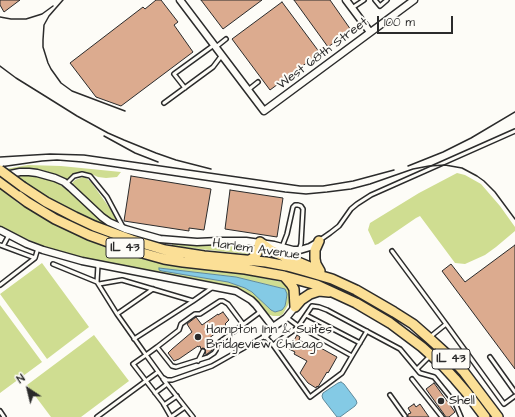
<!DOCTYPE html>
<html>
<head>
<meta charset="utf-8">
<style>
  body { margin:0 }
  #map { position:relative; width:515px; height:417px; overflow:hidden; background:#fdfcf7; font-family:"Architects Daughter",sans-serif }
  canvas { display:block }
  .north { position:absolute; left:8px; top:369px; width:40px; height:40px; -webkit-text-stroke:3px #fdfcf7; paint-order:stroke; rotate:325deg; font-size:11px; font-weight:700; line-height:16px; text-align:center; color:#2b2b2b }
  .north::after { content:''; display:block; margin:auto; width:14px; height:18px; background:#2b2b2b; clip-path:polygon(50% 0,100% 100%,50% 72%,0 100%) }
  .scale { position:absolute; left:377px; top:16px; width:76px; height:18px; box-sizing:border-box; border:2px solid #2b2b2b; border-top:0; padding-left:5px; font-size:12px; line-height:14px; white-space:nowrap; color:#2b2b2b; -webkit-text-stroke:3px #fdfcf7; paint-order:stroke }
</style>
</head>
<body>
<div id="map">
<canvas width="515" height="417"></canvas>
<div class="north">N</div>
<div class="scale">100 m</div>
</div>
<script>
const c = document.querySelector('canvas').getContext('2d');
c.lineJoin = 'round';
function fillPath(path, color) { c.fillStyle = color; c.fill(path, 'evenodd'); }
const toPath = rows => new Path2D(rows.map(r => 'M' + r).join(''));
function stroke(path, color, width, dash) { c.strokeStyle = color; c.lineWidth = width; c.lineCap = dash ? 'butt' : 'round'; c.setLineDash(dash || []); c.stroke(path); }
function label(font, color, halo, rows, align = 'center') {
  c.font = font + ' "Architects Daughter",sans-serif'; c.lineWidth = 4; c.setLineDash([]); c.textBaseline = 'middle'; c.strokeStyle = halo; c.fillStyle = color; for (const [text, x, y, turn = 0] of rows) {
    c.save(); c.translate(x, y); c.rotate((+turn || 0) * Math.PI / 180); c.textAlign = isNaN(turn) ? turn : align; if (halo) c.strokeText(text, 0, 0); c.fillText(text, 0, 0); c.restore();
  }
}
const green = toPath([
  [28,165,61,166,121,172,117,177,106,178,98,177,89,173,79,173,74,174,67,180,61,176,42,170,24,168,6,170,5,169],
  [457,173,465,175,481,184,500,206,515,227,515,231,496,247,485,255,465,264,455,263,420,216,416,218,378,244,375,245,368,230,370,223,419,193],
  [24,176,36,176,51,180,59,184,80,200,100,220,111,228,67,208,41,194,15,177],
  [83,177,86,178,91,182,119,221,117,222,114,221,103,214,72,183,75,180],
  [0,188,18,203,37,214,52,222,80,236,81,235,234,272,282,282,286,285,290,292,290,300,288,305,283,314,280,316,273,316,267,314,258,302,250,295,241,290,231,287,87,259,51,249,36,243,15,234,0,226],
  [159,268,236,277,285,289,287,297,285,306,279,311,275,312,271,310,252,292,245,288,228,282,162,271,159,270],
  [18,188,95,231,113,238,130,243,285,270,315,278,332,284,365,299,364,300,338,290,162,255,106,238,53,214,14,189],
  [172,244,192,245,215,244,242,244,248,247,249,251,248,254,246,254,172,246],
  [42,263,89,327,47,359,0,294],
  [0,305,42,362,0,393],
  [94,335,129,381,81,417,51,417,27,385]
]);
const water = toPath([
  [159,268,236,277,285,289,287,294,286,301,285,306,282,310,275,312,271,310,252,292,245,288,228,282,162,271,159,270,159,268],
  [341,382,344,384,356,400,357,403,355,406,340,417,337,417,323,399,322,396,323,393,338,383,341,382]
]);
const building = toPath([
  [0,0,20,0,4,12,0,5,0,0],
  [156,0,161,0,178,22,174,25,193,52,121,106,96,97,70,63,143,7,145,9,156,0],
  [201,0,262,0,223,29,201,0],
  [294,0,330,0,351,30,328,47,294,0],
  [282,2,320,53,270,90,232,39,282,2],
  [131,176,211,189,204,230,189,228,189,231,124,221,131,176],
  [230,190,283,198,277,237,225,229,230,190],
  [515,245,515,369,442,271,451,264,465,282,515,245],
  [223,312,229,320,225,324,226,325,208,339,208,340,207,341,208,343,207,347,209,348,212,348,212,350,206,355,205,349,203,348,201,349,200,346,198,347,198,346,179,359,174,361,168,353,172,349,192,332,187,324,196,317,202,325,218,314,218,315,223,312],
  [297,335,300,337,299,340,318,350,319,347,337,357,328,373,327,372,318,387,317,386,316,388,308,383,300,373,307,361,294,354,295,352,289,349,297,335],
  [434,383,455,412,449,417,446,417,426,389,434,383],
  [414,404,416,407,420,404,429,417,408,417,408,414,411,413,408,408,414,404]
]);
const service = toPath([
  [375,0,380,6,387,0],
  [352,8,364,0],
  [216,47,226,39],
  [185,88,174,74,214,45],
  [248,90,258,82],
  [164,103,213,67,222,55],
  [66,184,74,176,82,174,90,176,107,197,123,227],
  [320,240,330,233,339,226,351,209,357,204,371,195,515,131],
  [0,245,35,258],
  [3,246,9,235],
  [282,247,287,234,293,207,295,205,298,205,301,206,303,209,301,244,299,250],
  [392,251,446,324],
  [53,264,97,282],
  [98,265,97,282,117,314,146,355,133,364,163,403,171,417],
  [99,284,122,280,193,301,134,339],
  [0,285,35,258,38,248],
  [193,301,213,287],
  [260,312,217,344,216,350,214,353,208,357,176,367,172,366,157,347,146,355,162,377,167,380,172,380,212,366,265,336,273,345,297,328,312,306,319,307,327,310,400,349,420,373,434,377,455,403,461,417],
  [117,314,153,289],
  [306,315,360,343],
  [286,317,298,326,352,356,367,331],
  [430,337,446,324,504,404,515,396],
  [210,345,217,344],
  [273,345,310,397,342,373,352,356],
  [157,347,179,330,181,324,195,314,200,314,220,301,223,301,228,304,243,324],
  [490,357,515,392],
  [198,361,203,351],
  [417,369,430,356],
  [163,379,193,417],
  [412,379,442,417],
  [155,393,167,384],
  [390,395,405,416],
  [164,405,177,396],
  [0,411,4,417],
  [97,417,158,372],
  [171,417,185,407]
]);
const minor = toPath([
  [180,0,264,111,414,0],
  [346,0,370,32],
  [0,176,20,172,29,172,37,173,55,178,64,182,71,188,102,217,109,222,125,229,160,239,197,242,219,241,246,241,274,245,293,250,300,250,310,247,317,243],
  [0,230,27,244,43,250,82,261,236,291,251,300,256,305,273,327],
  [265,336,273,327,286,318,295,307]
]);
const primary = toPath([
  [0,182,27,202,55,219,89,235,128,249,164,259,183,262,245,269,284,276,317,285,356,303,390,323,422,347,443,366,455,379,467,393,485,417],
  [23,187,46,202,75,217,94,226,132,240,165,250,204,256,266,262,287,266,305,271,332,279,356,290,394,312,413,324,429,338,451,358,464,372,498,417],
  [319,241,315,250,315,259,316,264,320,271],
  [249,261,254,257,257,253,260,242,272,251,312,268],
  [284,276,291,284,294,289,295,307],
  [295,307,301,300,310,294,319,291,329,292]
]);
const rail = toPath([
  [63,0,49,16,44,25,43,40,43,47,48,63,51,69,61,83,72,91,125,111],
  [0,17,11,19,26,19,42,14,53,6],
  [0,66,16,78,45,96,77,116,108,133,124,140,156,153,176,160,211,169],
  [104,136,135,153,158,162],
  [0,157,50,154,84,155,300,186,323,186,353,181,394,170],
  [408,166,443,152,471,138,515,112],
  [0,167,42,161,57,160,82,162,285,192,306,194,327,192,351,189,370,184,413,169,429,166,445,165,462,168,477,176,484,181,495,192,515,219]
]);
const primaryBridge = toPath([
  [0,170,23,187]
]);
const markers = [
  [198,337,4,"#2b2b2b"],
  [441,401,4,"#2b2b2b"]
];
const shields = [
  [125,248,38],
  [451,359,38]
];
const shieldNames = [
  ["IL 43",125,248],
  ["IL 43",451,359]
];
const streetNames = [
  ["West 68th Street",323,54,-37],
  ["Harlem Avenue",256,250,8]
];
const poiNames = [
  ["Hampton Inn & Suites",206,330],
  ["Bridgeview Chicago",206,345],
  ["Shell",449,401]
];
fillPath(green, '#cfdd91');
fillPath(water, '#84cae5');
stroke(water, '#608a9b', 1);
fillPath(building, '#dcab8f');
stroke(building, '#2b2b2b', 1);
stroke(service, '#2b2b2b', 6);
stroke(minor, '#2b2b2b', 9);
stroke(primary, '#2b2b2b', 12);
stroke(service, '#fdfcf7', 3);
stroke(minor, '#fdfcf7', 6);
stroke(primary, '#fbdf96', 9);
stroke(rail, '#2b2b2b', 1.5);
stroke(primaryBridge, '#2b2b2b', 12, []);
stroke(primaryBridge, '#fbdf96', 9);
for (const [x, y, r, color] of markers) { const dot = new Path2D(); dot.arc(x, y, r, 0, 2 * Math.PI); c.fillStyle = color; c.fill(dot); stroke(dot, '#fdfcf7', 1.5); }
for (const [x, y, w] of shields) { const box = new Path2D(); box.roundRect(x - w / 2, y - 10, w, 20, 3); c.fillStyle = '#fdfcf7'; c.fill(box); stroke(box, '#2b2b2b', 1); }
label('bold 12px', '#2b2b2b', null, shieldNames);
label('13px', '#2b2b2b', '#fdfcf7', streetNames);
label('13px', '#2b2b2b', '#fdfcf7', poiNames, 'left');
</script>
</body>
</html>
